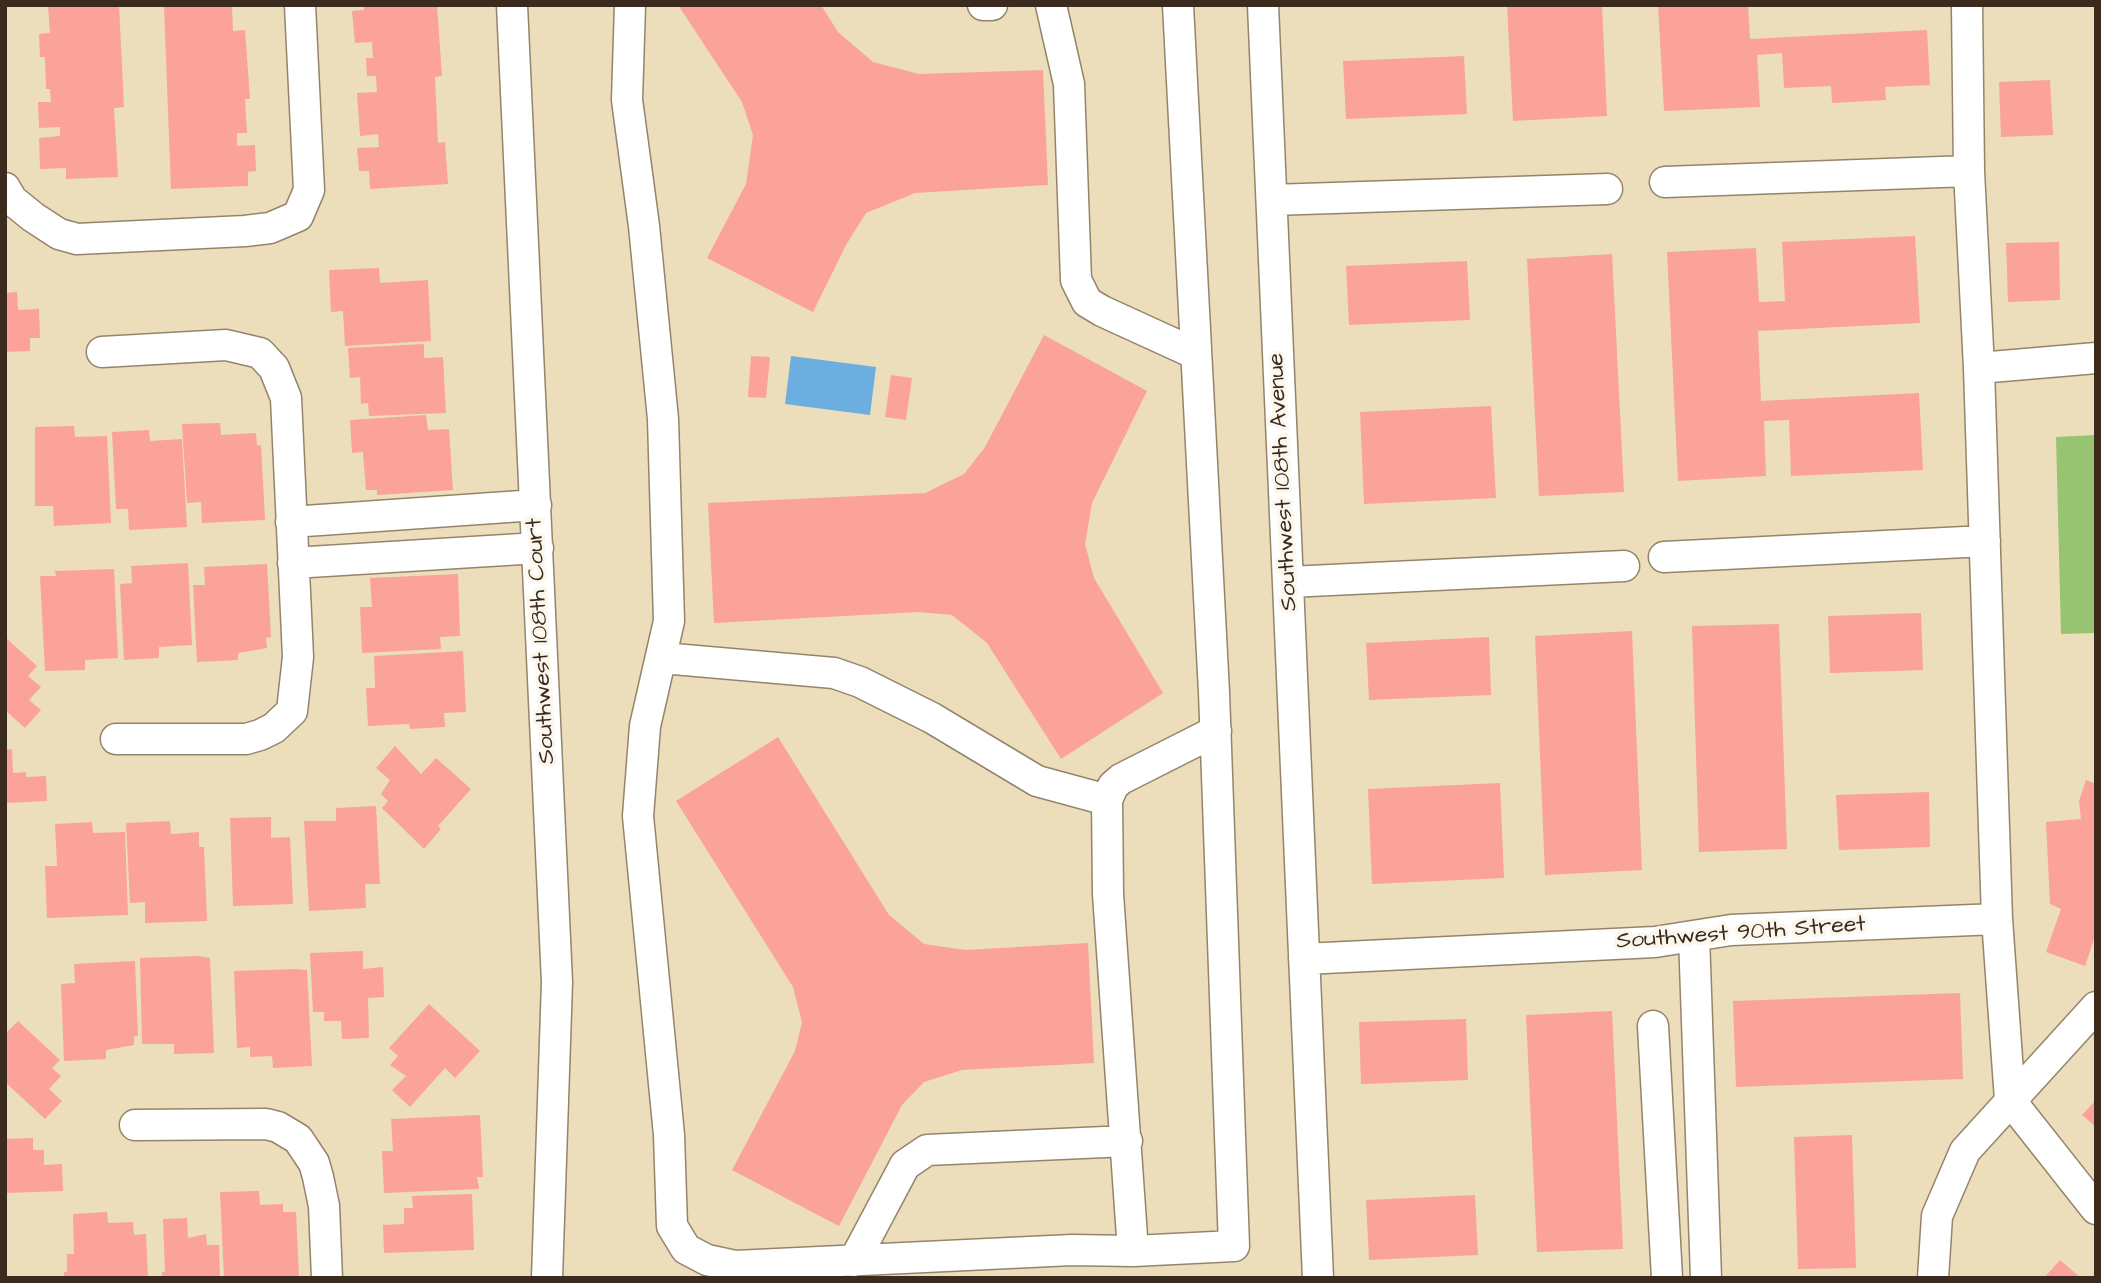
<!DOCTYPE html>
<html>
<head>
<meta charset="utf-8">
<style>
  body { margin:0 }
  #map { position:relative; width:2101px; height:1283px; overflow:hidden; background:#ecdeba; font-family:"Architects Daughter",sans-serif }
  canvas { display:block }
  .frame { position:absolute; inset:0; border:7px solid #3b2a1e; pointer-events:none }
</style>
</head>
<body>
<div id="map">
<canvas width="2101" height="1283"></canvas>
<div class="frame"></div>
</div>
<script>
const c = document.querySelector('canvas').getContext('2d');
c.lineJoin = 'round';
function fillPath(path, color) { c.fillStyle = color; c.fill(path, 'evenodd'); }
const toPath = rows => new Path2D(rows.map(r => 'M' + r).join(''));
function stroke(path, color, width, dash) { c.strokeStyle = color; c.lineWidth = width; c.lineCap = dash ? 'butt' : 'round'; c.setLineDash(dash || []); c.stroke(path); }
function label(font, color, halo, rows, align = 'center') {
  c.font = font + ' "Architects Daughter",sans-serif'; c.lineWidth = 7; c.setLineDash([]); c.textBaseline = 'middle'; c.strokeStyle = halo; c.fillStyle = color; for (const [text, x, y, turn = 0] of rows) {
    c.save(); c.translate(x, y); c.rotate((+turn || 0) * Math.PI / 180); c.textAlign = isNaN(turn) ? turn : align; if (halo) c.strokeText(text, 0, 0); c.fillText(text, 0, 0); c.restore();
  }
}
const green = toPath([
  [2096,435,2096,633,2061,634,2056,437]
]);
const water = toPath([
  [791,356,876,367,870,415,785,404]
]);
const building = toPath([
  [48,5,119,5,124,107,114,108,118,177,66,179,66,168,40,169,39,138,60,136,60,127,39,128,38,102,51,102,50,89,46,89,45,57,40,57,39,34,50,33],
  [232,5,233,31,245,30,250,99,245,99,247,133,237,133,237,146,255,145,256,171,248,172,248,186,171,189,164,6],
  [364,5,437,5,442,76,435,77,438,143,445,142,448,184,370,189,369,171,359,171,357,148,379,147,378,134,360,136,357,93,377,92,376,76,367,76,366,58,373,58,372,42,355,43,352,11,364,10],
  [678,5,821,5,838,32,873,62,919,74,1043,70,1048,185,915,193,866,213,846,245,813,312,707,258,746,184,753,135,742,102],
  [1507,5,1602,5,1607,116,1513,121],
  [1658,5,1748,5,1750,39,1927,30,1930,85,1885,87,1886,100,1832,103,1831,86,1784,88,1782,53,1757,55,1760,107,1664,111],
  [1464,56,1467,114,1346,119,1343,61],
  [2050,80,2053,135,2001,137,1999,82],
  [1915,236,1920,323,1758,331,1761,401,1919,393,1923,470,1791,476,1789,420,1764,421,1766,476,1678,481,1667,252,1756,248,1759,302,1785,301,1782,242],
  [2059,242,2060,300,2008,302,2006,243],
  [1612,254,1624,492,1539,496,1527,259],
  [1467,261,1470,320,1349,325,1346,266],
  [379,268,380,283,428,280,431,341,345,346,343,311,331,312,329,270],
  [17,292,18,310,39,309,40,338,30,338,30,351,5,352,5,293],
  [1044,335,1147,391,1092,503,1085,544,1094,578,1163,693,1061,759,987,643,952,615,919,612,714,623,708,503,925,493,964,474,985,447],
  [424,344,424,358,443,357,446,413,369,416,368,403,361,404,360,377,350,378,348,348],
  [751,356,770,357,766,398,748,397],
  [891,375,912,378,906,420,885,417],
  [1491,406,1496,498,1364,504,1360,412],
  [426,415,428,430,449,429,453,490,377,495,377,490,366,490,363,452,352,453,350,420],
  [220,423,221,435,256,433,257,446,261,445,265,520,202,523,201,502,187,503,182,424],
  [74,426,75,437,107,436,111,523,54,526,53,506,35,506,35,427],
  [149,430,150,441,182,439,187,527,129,530,128,509,116,509,112,432],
  [188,563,192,645,159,647,159,658,124,660,120,584,132,583,131,566],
  [267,564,271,637,266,638,267,648,238,653,238,660,197,662,193,585,205,585,204,567],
  [114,569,118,658,85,660,85,670,45,671,40,576,56,576,55,571],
  [458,574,460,636,440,637,441,649,362,653,360,607,372,607,370,578],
  [1921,613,1923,670,1830,673,1828,616],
  [1779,624,1787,849,1699,852,1692,626],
  [1632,631,1642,870,1545,875,1535,636],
  [5,637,37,666,28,676,41,687,29,700,41,710,25,728,5,710],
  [1489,637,1491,695,1369,700,1366,643],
  [463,651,466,712,444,713,445,727,410,729,409,724,368,726,366,688,375,688,374,656],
  [778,737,889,915,924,944,965,950,1088,943,1094,1063,962,1070,924,1082,902,1105,839,1226,732,1170,795,1051,802,1022,793,987,676,801],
  [395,746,421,774,436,758,471,789,438,826,441,829,424,849,382,808,388,801,381,794,390,780,376,768],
  [12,749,13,773,26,772,26,777,46,776,47,801,5,803,5,750],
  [2086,780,2096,784,2096,933,2085,966,2046,952,2061,909,2050,904,2046,822,2081,819,2079,801],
  [1500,783,1504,878,1372,884,1368,789],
  [1929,792,1930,847,1839,850,1836,795],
  [376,806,380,884,365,884,366,908,309,911,304,821,336,821,336,808],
  [271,817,271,838,290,837,293,904,233,906,230,818],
  [170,821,171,834,199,832,199,847,204,847,207,921,145,923,145,902,130,903,126,823],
  [92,822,93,833,125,832,128,915,47,918,45,866,57,866,55,824],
  [363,951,363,969,383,967,384,997,368,998,369,1038,342,1039,341,1021,324,1021,324,1012,313,1012,310,953],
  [199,956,210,958,214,1053,174,1054,174,1044,142,1044,140,958],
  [135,961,138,1036,134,1036,134,1045,106,1050,106,1059,64,1061,61,984,75,983,74,964],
  [295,969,307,970,312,1066,273,1068,272,1056,250,1057,250,1047,237,1048,234,971],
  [1960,993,1963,1079,1736,1087,1733,1001],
  [429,1004,480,1051,455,1078,445,1068,410,1107,392,1090,406,1076,390,1065,398,1056,389,1048],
  [1612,1011,1623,1249,1537,1252,1526,1015],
  [1466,1019,1468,1080,1361,1084,1359,1022],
  [18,1021,60,1060,52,1068,61,1076,49,1089,62,1101,45,1119,5,1082,5,1034],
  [2096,1100,2096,1127,2082,1115],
  [480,1115,483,1177,477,1177,479,1189,384,1193,382,1151,393,1151,391,1119],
  [1852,1135,1856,1268,1798,1269,1794,1137],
  [33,1138,33,1150,44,1150,44,1165,62,1164,63,1191,5,1193,5,1139],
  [259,1191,260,1205,283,1204,283,1212,296,1212,299,1278,224,1278,220,1192],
  [472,1194,474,1250,384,1253,383,1225,404,1224,404,1208,413,1208,412,1196],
  [1475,1195,1478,1255,1369,1260,1366,1200],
  [107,1212,108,1223,133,1222,134,1235,146,1234,148,1278,64,1278,64,1272,67,1272,67,1254,74,1254,73,1214],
  [187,1218,188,1238,206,1234,207,1245,219,1245,220,1278,162,1278,162,1272,165,1272,163,1219],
  [2060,1260,2081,1278,2044,1278]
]);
const minor = toPath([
  [512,5,557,982,547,1278],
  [630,5,627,100,644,226,663,419,669,621,645,726,638,816,669,1135,672,1226,686,1249,707,1260,735,1266,1072,1250,1133,1251,1234,1246,1214,692,1178,5],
  [983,5,992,5],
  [1051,5,1069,84,1076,280,1087,302,1102,311,1196,354],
  [1263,5,1318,1278],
  [1967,5,1969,171,1979,368,1997,919],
  [1665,182,1969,171],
  [5,188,12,200,33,217,59,234,77,239,245,231,270,228,298,216,309,190,300,5],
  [1272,200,1607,189],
  [102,352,226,345,260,353,274,368,286,398,298,657,292,711,274,728,260,735,246,739,116,739],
  [1979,368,2096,358],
  [291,522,536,505],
  [1664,557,1985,541],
  [293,563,538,548],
  [1289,582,1624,566],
  [662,658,834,673,860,682,932,718,1037,781,1107,800],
  [1694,936,1706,1278],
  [1304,959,1655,942,1731,930,1997,919,2010,1100],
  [1653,1026,1667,1278],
  [2010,1100,2096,1209],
  [135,1125,266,1124,278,1127,298,1139,314,1163,318,1177,324,1206,327,1278],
  [1133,1251,1108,894,1107,800,1113,786,1121,779,1216,731],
  [854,1261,905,1165,927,1150,1127,1141],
  [1933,1278,1937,1216,1965,1151,2096,1007]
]);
const streetNames = [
  ["Southwest 108th Avenue",1284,482,-93],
  ["Southwest 108th Court",542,641,-93],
  ["Southwest 90th Street",1741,934,-4]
];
fillPath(green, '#97c472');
fillPath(water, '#6daee1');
fillPath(building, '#fba29a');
stroke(minor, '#94846c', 33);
stroke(minor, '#fff', 30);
label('23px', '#3b2a1e', '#fbf7ec', streetNames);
</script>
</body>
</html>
